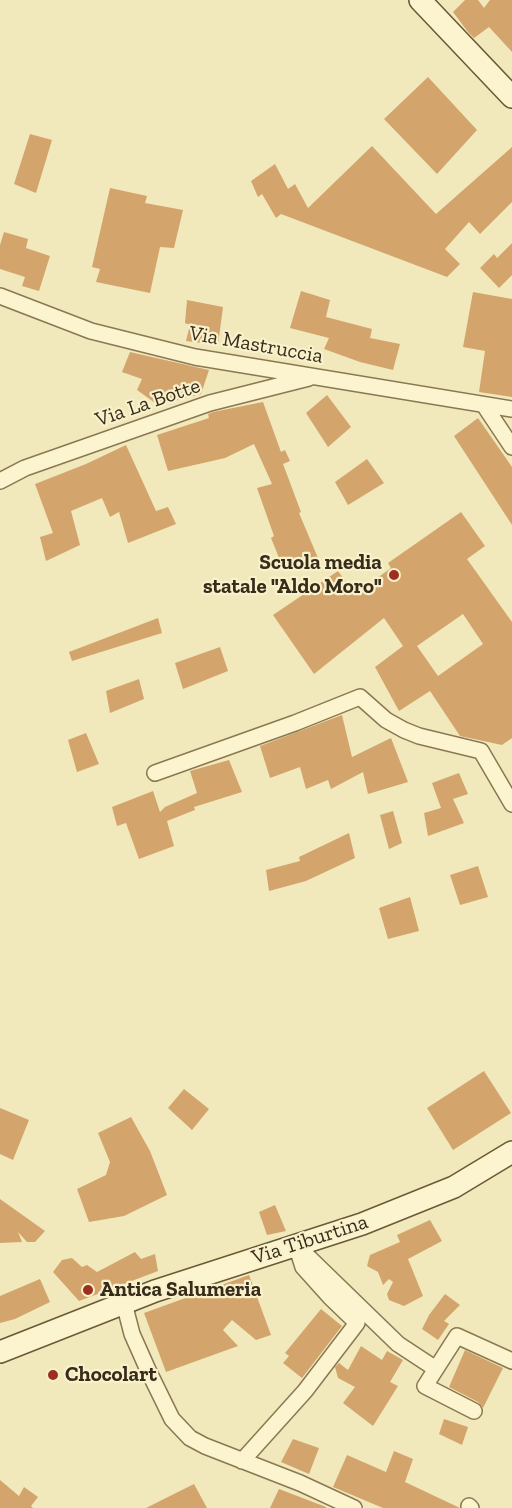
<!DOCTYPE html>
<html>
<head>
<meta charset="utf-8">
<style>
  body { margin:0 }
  canvas { display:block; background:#f1e8bb }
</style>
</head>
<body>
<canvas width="512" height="1508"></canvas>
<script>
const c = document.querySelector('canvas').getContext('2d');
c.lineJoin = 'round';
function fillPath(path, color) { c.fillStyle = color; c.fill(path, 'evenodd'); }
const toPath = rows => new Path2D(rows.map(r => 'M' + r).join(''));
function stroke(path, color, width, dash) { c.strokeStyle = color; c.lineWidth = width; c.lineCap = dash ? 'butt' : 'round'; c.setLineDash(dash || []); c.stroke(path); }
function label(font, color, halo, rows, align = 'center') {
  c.font = font + ' "Zilla Slab",serif'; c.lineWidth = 4.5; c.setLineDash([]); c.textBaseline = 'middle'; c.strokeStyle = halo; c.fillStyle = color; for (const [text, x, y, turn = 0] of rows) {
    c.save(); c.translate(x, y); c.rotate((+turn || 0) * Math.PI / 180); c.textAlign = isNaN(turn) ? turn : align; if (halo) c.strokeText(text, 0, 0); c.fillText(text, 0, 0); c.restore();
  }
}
const building = toPath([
  [465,0,478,0,484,8,490,0,512,0,512,52,489,27,474,38,468,32,453,12],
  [428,77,477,130,437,174,384,119],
  [30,134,52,140,36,193,14,184],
  [372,146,436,214,512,147,512,202,480,234,469,222,445,249,460,264,447,277,281,214,276,218,262,194,258,197,251,181,275,164,288,189,295,184,308,208],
  [110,188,147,196,145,203,183,210,174,248,160,247,150,293,96,282,100,269,92,267],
  [4,232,28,239,26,248,50,256,39,291,22,286,25,277,0,269,0,245],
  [512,243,512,275,499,288,480,268,494,254,497,258],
  [301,291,330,300,326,317,372,329,370,338,400,344,393,370,360,362,324,349,329,338,290,328],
  [473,292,512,299,512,397,479,392,485,351,463,347],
  [187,300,223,307,218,345,186,341,190,325,185,323],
  [130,352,209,370,201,394,158,405,137,390,142,379,122,372],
  [327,395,351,427,328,447,306,413],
  [263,402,281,452,285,450,290,461,283,464,301,512,299,513,318,558,284,570,271,538,274,536,257,488,272,484,254,444,225,458,168,471,157,435,209,418,208,414,213,412],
  [478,418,512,467,512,525,454,436],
  [126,445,156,511,168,507,176,524,128,543,119,512,110,517,102,498,71,511,80,545,46,561,40,537,53,533,35,484,86,464],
  [367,459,384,483,348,505,335,482],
  [461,512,485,546,467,559,512,622,512,738,502,745,460,736,430,691,399,711,375,667,403,646,384,618,314,674,273,615,338,571,355,594,391,568,388,563],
  [463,614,483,644,438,676,417,646],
  [158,618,162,633,72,661,69,652],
  [220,647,228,671,183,689,175,663],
  [139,679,144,699,110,713,106,691],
  [342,715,352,757,391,738,408,782,368,794,363,772,331,789,328,780,306,789,300,767,270,778,260,746],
  [86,733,99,764,77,772,68,740],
  [229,760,242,792,194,807,195,810,167,821,174,846,139,859,126,823,117,826,112,807,153,791,160,812,165,807,197,793,190,771],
  [459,773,468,794,453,799,464,823,428,836,424,813,441,808,432,783],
  [393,811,402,843,389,849,380,815],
  [349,833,355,858,306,881,269,891,266,870,300,861,299,857],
  [478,866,488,897,460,905,450,875],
  [410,897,419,931,388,939,379,908],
  [484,1071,511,1113,453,1150,427,1108],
  [184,1089,209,1109,192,1130,168,1108],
  [0,1108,29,1120,13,1160,0,1154],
  [131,1117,150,1151,167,1195,124,1216,89,1222,77,1189,106,1175,110,1162,98,1133],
  [0,1199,45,1231,35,1242,27,1242,18,1232,22,1242,0,1243],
  [275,1205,286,1231,267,1235,259,1212],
  [430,1220,442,1241,408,1259,423,1296,404,1306,389,1300,387,1294,393,1282,389,1279,383,1285,378,1272,367,1266,370,1255,400,1242,397,1235],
  [135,1252,141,1259,155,1254,158,1271,79,1301,53,1272,62,1260,72,1258,82,1267,87,1265,97,1272],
  [249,1275,271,1335,256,1340,232,1320,223,1330,238,1346,166,1372,144,1313],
  [40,1279,50,1302,15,1319,0,1323,0,1296],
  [445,1294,460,1305,444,1321,449,1324,438,1340,422,1329,429,1315],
  [321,1309,342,1326,302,1378,283,1363,289,1356,285,1353],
  [361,1346,382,1360,387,1351,403,1360,390,1382,398,1386,373,1426,343,1403,355,1387,338,1378,335,1367,339,1363,348,1370],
  [465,1350,503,1368,483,1408,478,1402,449,1387],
  [444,1419,468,1427,462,1445,439,1434],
  [293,1439,319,1448,309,1474,281,1462],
  [394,1451,413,1459,405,1482,460,1508,383,1508,333,1487,347,1455,386,1472],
  [0,1480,19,1496,24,1487,38,1497,31,1506,33,1508,0,1508],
  [194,1484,207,1508,146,1508],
  [279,1489,326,1507,326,1508,270,1508]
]);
const street = toPath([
  [0,296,91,331,195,357,512,409],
  [484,405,512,447],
  [0,481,25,468,210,403,309,378],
  [155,773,295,723,360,697,386,720,404,730,419,736,481,751,512,804],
  [298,1247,398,1344,436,1369],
  [124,1303,132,1334,148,1370,172,1419,190,1438,205,1446,300,1483,354,1508],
  [474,1411,425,1386,457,1336,512,1361],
  [242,1461,305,1391,357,1323,330,1297,303,1267,296,1245],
  [469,1506,471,1508]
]);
const secondary = toPath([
  [420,0,512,97],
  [0,1352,155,1291,362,1224,454,1187,512,1152]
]);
const markers = [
  [394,575,6,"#9e2e1e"],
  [88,1290,6,"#9e2e1e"],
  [53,1375,6,"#9e2e1e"]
];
const streetNames = [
  ["Via Mastruccia",256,345,10],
  ["Via La Botte",148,403,-19],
  ["Via Tiburtina",310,1240,-18]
];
const poiNames = [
  ["Scuola media",382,563,"right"],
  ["statale \"Aldo Moro\"",382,587,"right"],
  ["Antica Salumeria",100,1290],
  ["Chocolart",65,1375]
];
fillPath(building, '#d3a56d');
stroke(street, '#8a7853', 18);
stroke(secondary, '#6b5837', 24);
stroke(street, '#fcf4ce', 15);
stroke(secondary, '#fcf4ce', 21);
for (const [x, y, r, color] of markers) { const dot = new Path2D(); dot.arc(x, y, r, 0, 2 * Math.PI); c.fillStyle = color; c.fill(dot); stroke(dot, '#f8f1cb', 2); }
label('21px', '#372c1a', '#f8f1cb', streetNames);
label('bold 21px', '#372c1a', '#f8f1cb', poiNames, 'left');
</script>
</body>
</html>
